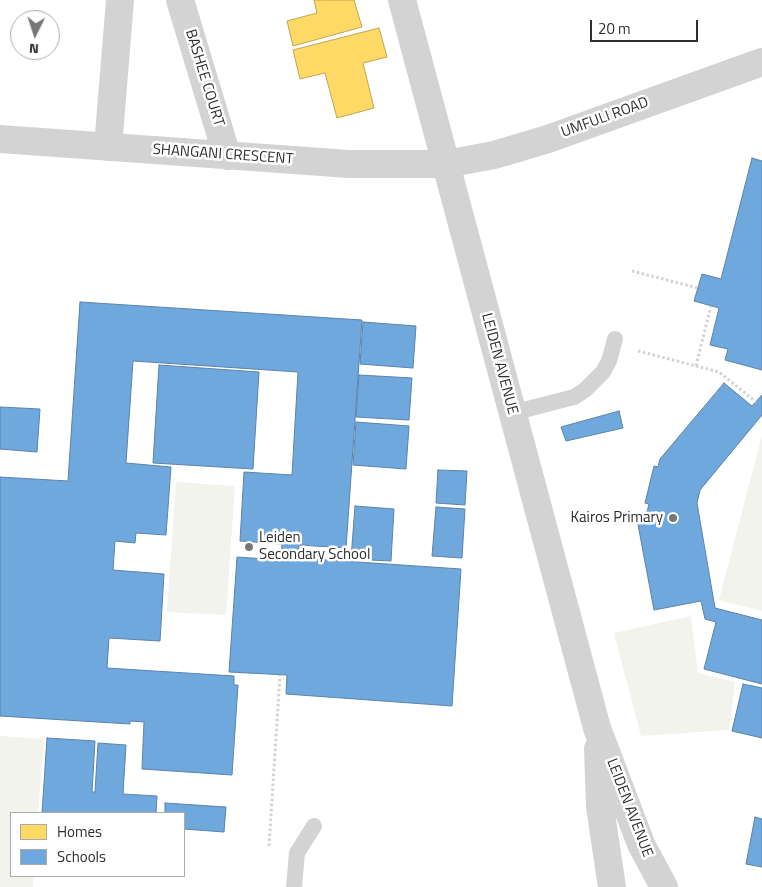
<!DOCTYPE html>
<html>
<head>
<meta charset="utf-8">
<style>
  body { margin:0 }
  #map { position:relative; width:762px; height:887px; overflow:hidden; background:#fff; font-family:"Titillium Web",sans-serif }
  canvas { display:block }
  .legend { position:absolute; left:10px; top:812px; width:175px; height:65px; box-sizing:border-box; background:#fff; border:1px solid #ababab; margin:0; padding:6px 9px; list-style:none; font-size:15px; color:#2e2e2e }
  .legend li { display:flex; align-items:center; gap:10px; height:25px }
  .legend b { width:25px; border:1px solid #ababab }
  .north { position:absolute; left:10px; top:10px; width:50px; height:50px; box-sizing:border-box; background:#fff; border:1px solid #ababab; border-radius:50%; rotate:184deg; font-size:14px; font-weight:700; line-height:20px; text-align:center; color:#2e2e2e }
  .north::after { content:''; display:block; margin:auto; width:18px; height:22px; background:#777; clip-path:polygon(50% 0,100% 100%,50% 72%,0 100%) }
  .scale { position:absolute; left:590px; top:20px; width:108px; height:22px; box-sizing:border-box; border:2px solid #2e2e2e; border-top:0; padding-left:6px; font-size:15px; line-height:18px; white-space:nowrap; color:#2e2e2e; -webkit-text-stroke:4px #fff; paint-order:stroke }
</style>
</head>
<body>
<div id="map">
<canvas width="762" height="887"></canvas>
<ul class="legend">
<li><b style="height:14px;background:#ffd966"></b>Homes</li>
<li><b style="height:14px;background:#6fa8dc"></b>Schools</li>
</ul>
<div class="north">N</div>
<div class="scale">20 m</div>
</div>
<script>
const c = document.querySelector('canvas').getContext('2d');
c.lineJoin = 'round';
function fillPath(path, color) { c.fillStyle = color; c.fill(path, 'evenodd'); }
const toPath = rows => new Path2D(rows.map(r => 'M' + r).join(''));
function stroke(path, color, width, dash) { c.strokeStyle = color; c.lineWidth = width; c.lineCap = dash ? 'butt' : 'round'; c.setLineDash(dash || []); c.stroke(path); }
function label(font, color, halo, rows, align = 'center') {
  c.font = font + ' "Titillium Web",sans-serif'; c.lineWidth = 5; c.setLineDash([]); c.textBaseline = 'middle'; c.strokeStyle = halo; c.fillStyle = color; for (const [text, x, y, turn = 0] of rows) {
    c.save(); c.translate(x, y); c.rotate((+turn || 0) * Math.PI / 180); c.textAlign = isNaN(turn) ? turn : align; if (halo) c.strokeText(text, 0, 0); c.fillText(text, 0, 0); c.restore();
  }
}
const green = toPath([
  [762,435,762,611,719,600],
  [176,482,235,486,226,615,167,612],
  [691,616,698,673,735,682,729,730,641,736,614,633],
  [0,736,44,739,38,813,11,813,11,876,34,876,33,887,0,887]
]);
const homes = toPath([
  [314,0,354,0,362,27,293,46,287,21,317,13,314,0],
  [379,28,387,57,363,63,374,108,337,118,325,73,300,79,293,50,379,28]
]);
const schools = toPath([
  [752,158,762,161,762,370,725,360,728,349,710,345,719,308,694,301,702,274,721,279,752,158],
  [80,302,362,320,346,548,299,545,298,558,461,569,452,706,286,694,287,675,229,672,237,557,281,560,282,544,240,541,244,472,292,475,298,372,133,361,126,463,171,467,166,535,136,533,135,543,115,541,113,570,164,574,160,641,109,638,107,668,234,676,234,685,238,685,232,775,142,769,144,722,130,721,130,724,0,716,0,477,68,481,80,302],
  [363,322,416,326,413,368,360,364,363,322],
  [159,365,259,372,253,469,153,463,159,365],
  [359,375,412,378,409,420,356,417,359,375],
  [724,383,752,406,762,395,762,415,700,490,697,503,715,608,762,620,762,684,704,669,716,622,705,619,701,601,654,610,636,514,647,512,649,504,645,503,654,466,658,467,660,459,724,383],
  [0,407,40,409,37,452,0,449,0,407],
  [619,411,623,428,566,441,561,427,619,411],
  [356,422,409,426,406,469,353,465,356,422],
  [438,470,467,471,465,505,436,503,438,470],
  [355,506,394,509,391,561,351,559,355,506],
  [436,507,465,509,462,558,432,556,436,507],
  [743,684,762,688,762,738,732,731,743,684],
  [47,738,95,741,92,792,95,792,98,743,126,745,123,794,157,796,156,813,42,813,47,738],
  [165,803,226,807,224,832,184,829,184,813,165,813,165,803],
  [755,817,762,819,762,867,746,864,755,817]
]);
const path = toPath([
  [632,271,698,288],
  [638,351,696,366,711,306],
  [696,366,719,372,756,402],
  [269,846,280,675]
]);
const service = toPath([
  [512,413,574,397,585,390,603,372,609,361,615,339],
  [294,887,297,853,314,826]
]);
const minor = toPath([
  [180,0,227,156],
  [402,0,597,728,641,844,664,887],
  [0,139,349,164,446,164,494,155,548,139,762,62],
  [108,147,120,0],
  [598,749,600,807,612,887]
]);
const markers = [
  [673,518,5,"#777"],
  [249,547,5,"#777"]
];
const streetNames = [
  ["BASHEE COURT",204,78,73],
  ["UMFULI ROAD",605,118,-20],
  ["SHANGANI CRESCENT",223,155,4],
  ["LEIDEN AVENUE",499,364,75],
  ["LEIDEN AVENUE",629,808,69]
];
const poiNames = [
  ["Kairos Primary",663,518],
  ["Leiden",259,538,"left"],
  ["Secondary School",259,555,"left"]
];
fillPath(green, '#f2f3ec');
fillPath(homes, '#ffd966');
stroke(homes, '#c0a655', 1);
fillPath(schools, '#6fa8dc');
stroke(schools, '#5c83a8', 1);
stroke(path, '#d3d3d3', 3, [2.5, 2.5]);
stroke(service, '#d3d3d3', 16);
stroke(minor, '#d3d3d3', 28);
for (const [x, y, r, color] of markers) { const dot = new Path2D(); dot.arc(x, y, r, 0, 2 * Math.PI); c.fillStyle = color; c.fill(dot); stroke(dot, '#fff', 2); }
label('15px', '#2e2e2e', '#fff', streetNames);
label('15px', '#2e2e2e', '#fff', poiNames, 'right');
</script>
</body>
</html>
